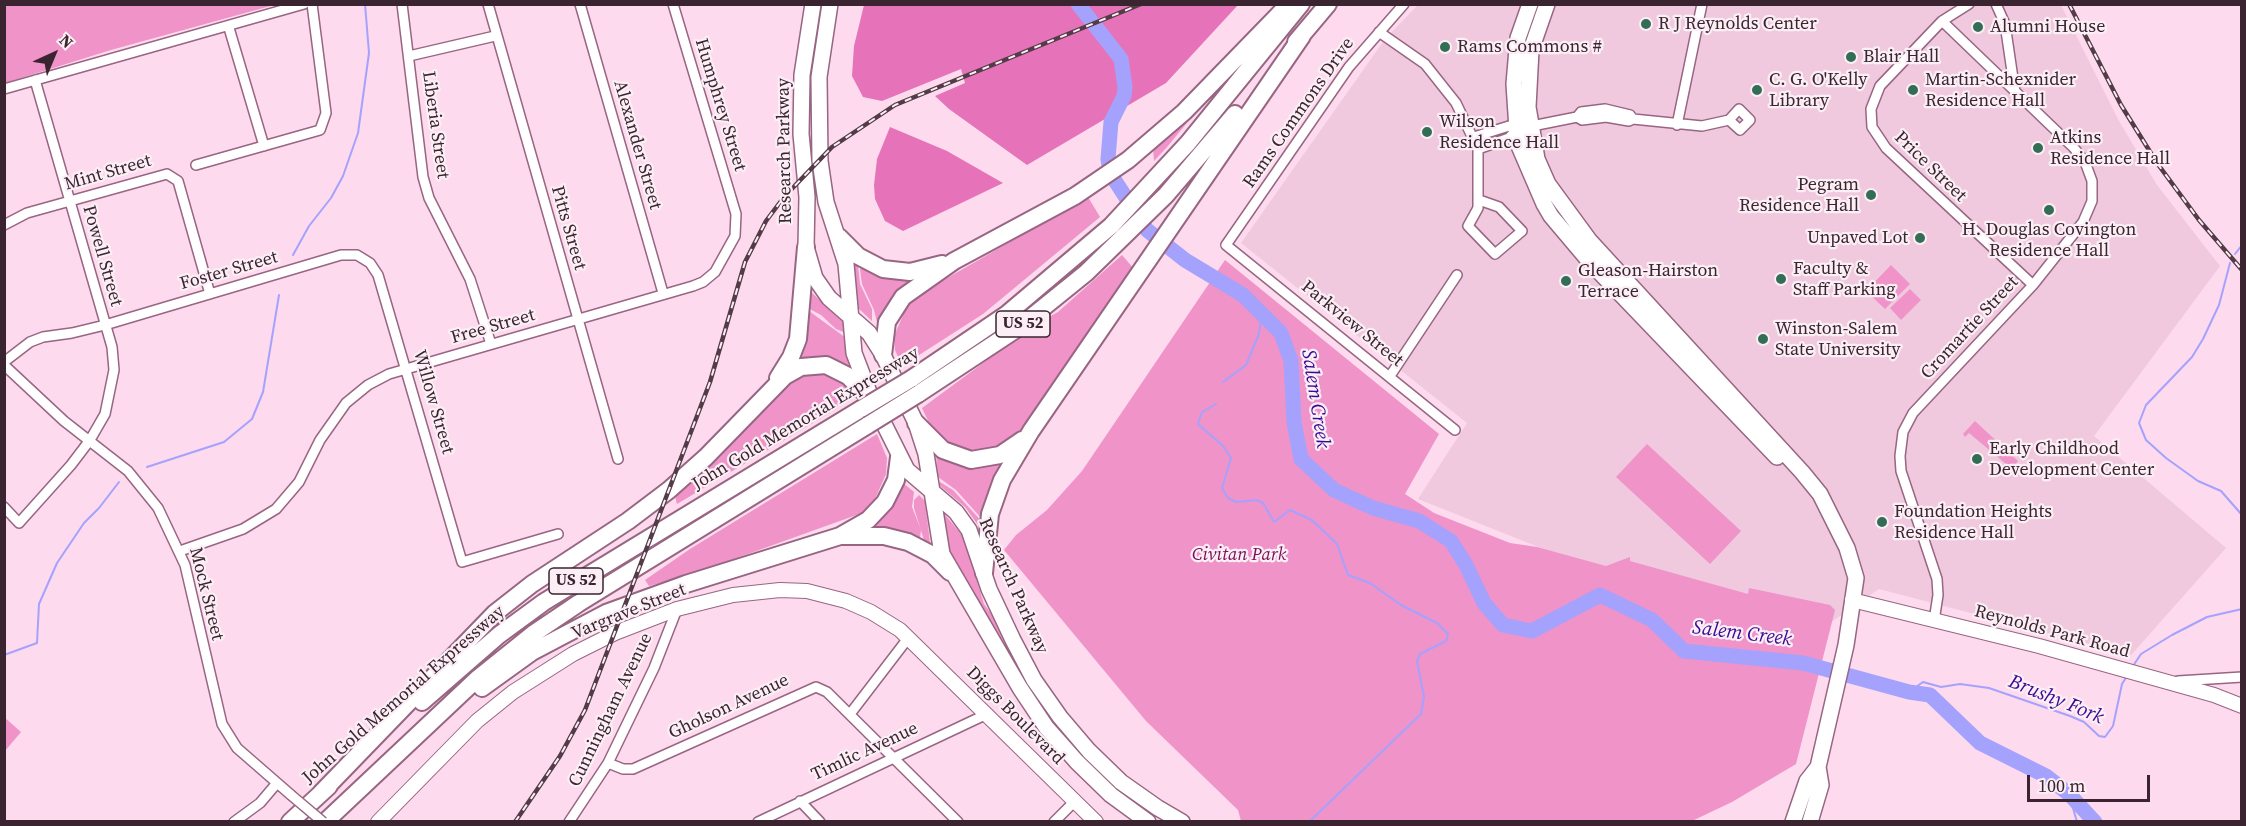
<!DOCTYPE html>
<html>
<head>
<meta charset="utf-8">
<style>
  body { margin:0 }
  #map { position:relative; width:2246px; height:826px; overflow:hidden; background:#fddaed; font-family:"Source Serif 4",serif }
  canvas { display:block }
  .frame { position:absolute; inset:0; border:6px solid #3a2430; pointer-events:none }
  .north { position:absolute; left:24px; top:24px; width:60px; height:60px; -webkit-text-stroke:4px #fbeff5; paint-order:stroke; rotate:44deg; font-size:16px; font-weight:700; line-height:24px; text-align:center; color:#3a2430 }
  .north::after { content:''; display:block; margin:auto; width:21px; height:27px; background:#3a2430; clip-path:polygon(50% 0,100% 100%,50% 72%,0 100%) }
  .scale { position:absolute; left:2027px; top:775px; width:123px; height:27px; box-sizing:border-box; border:3px solid #3a2430; border-top:0; padding-left:8px; font-size:18px; line-height:21px; white-space:nowrap; color:#3a2430; -webkit-text-stroke:4px #fbeff5; paint-order:stroke }
</style>
</head>
<body>
<div id="map">
<canvas width="2246" height="826"></canvas>
<div class="frame"></div>
<div class="north">N</div>
<div class="scale">100 m</div>
</div>
<script>
const c = document.querySelector('canvas').getContext('2d');
c.lineJoin = 'round';
function fillPath(path, color) { c.fillStyle = color; c.fill(path, 'evenodd'); }
const toPath = rows => new Path2D(rows.map(r => 'M' + r).join(''));
function stroke(path, color, width, dash) { c.strokeStyle = color; c.lineWidth = width; c.lineCap = dash ? 'butt' : 'round'; c.setLineDash(dash || []); c.stroke(path); }
function label(font, color, halo, rows, align = 'center') {
  c.font = font + ' "Source Serif 4",serif'; c.lineWidth = 4.5; c.setLineDash([]); c.textBaseline = 'middle'; c.strokeStyle = halo; c.fillStyle = color; for (const [text, x, y, turn = 0] of rows) {
    c.save(); c.translate(x, y); c.rotate((+turn || 0) * Math.PI / 180); c.textAlign = isNaN(turn) ? turn : align; if (halo) c.strokeText(text, 0, 0); c.fillText(text, 0, 0); c.restore();
  }
}
const built = toPath([
  [1418,5,2061,5,2119,121,2157,185,2220,266,2094,436,2226,548,2131,655,1879,589,1827,625,1571,560,1418,499,1467,423,1241,243,1385,39]
]);
const green = toPath([
  [5,4,274,4,274,5,111,50,5,83],
  [1196,112,1167,147,1154,161,1153,147],
  [1088,197,1100,217,983,314,902,366,895,350,894,336,905,311,916,296],
  [1122,255,1134,269,1017,438,984,455,954,449,929,423,922,408,1036,324,1058,312],
  [1225,260,1439,434,1405,494,1434,513,1510,543,1537,547,1606,566,1630,557,1630,561,1748,594,1749,588,1830,605,1835,610,1796,764,1732,802,1692,821,1241,821,1238,810,1146,721,1004,550,1016,535,1047,510,1082,471],
  [854,263,858,265,860,284,872,309,872,321,858,308],
  [1891,265,1910,284,1885,309,1866,291],
  [864,267,910,280,891,300,878,326,874,310,862,284,860,269],
  [808,289,844,323,846,333,836,329,821,315,806,307],
  [1910,289,1921,300,1901,320,1890,308],
  [809,311,846,338,849,366,797,363,806,313],
  [832,372,856,394,837,406,838,408,677,504,675,496,720,457,740,432,799,373],
  [1975,421,2018,461,2012,469,1969,433,1965,437,1963,434],
  [877,434,887,458,886,474,875,499,862,513,698,572,649,586,645,580,690,549],
  [1647,444,1741,531,1710,564,1616,477],
  [938,453,1010,456,983,520,956,490,938,477,936,455],
  [902,482,914,492,912,507,921,530,920,538,872,525],
  [940,482,953,490,985,525,983,532,965,507,939,485],
  [919,495,925,501,930,543,924,540,914,508,914,500],
  [941,510,963,536,984,604,1005,632,1028,677,1165,820,1132,804,1067,744,1027,689,949,552],
  [4,717,21,732,5,751,4,751]
]);
const forest = toPath([
  [864,5,864,4,1238,5,1166,83,1027,165,949,109,935,96,965,83,961,69,882,101,863,97,852,76,854,46],
  [890,127,947,151,1003,183,903,231,885,221,875,199,874,185,877,159]
]);
const stream = toPath([
  [2235,254,2242,245],
  [293,255,309,226,331,198,343,176,358,133,369,53,365,4],
  [2230,263,2219,305,2203,339,2192,357,2146,405,2139,423,2146,440,2166,458,2198,481,2221,491,2242,515],
  [1223,382,1246,365,1259,334,1262,312],
  [1216,404,1202,412,1198,424,1223,446,1231,458,1222,488,1228,498,1236,502,1257,500,1263,503,1274,522,1290,510,1312,520,1337,544,1348,575,1370,583,1401,605,1437,623,1448,634,1446,641,1420,654,1417,661,1424,697,1421,714,1309,822],
  [147,467,224,442,252,419,263,392,279,295],
  [4,655,37,643,39,604,57,563,84,523,99,508,119,482],
  [2133,666,2141,654,2172,635,2207,617,2242,609],
  [1909,692,1923,682,1941,687,1960,684,1989,688,2070,716,2084,722,2099,736,2105,737,2113,726,2122,684,2127,676],
  [2069,794,2077,822]
]);
const river = toPath([
  [1078,4,1121,59,1125,87,1124,96,1111,122,1108,159,1110,173,1147,230,1185,260,1243,295,1281,333,1291,361,1294,422,1301,459,1334,490,1373,508,1419,521,1451,541,1466,565,1484,603,1503,625,1532,631,1600,595,1652,620,1684,651,1803,663,1909,692,1930,695,1980,743,2046,776,2069,794,2095,822]
]);
const street = toPath([
  [402,4,423,177,429,198,470,279,491,344],
  [488,4,618,459],
  [580,4,663,293],
  [1404,4,1349,67,1226,245,1455,430],
  [1969,4,1942,21,1880,86,1871,109,1872,127,1886,148,2033,285],
  [1996,4,2005,24,2015,92],
  [229,28,264,146],
  [1379,32,1425,64,1456,103,1478,149,1478,208,1468,226,1495,254,1522,231,1499,207,1479,200],
  [409,56,495,36],
  [4,89,304,4],
  [1577,117,1581,112,1605,109,1630,115,1633,119],
  [1677,125,1702,4],
  [1474,137,1509,126,1517,129,1577,117,1582,120,1606,117,1629,121,1633,119,1702,126,1729,120,1739,109,1750,120,1740,130,1729,120],
  [1478,149,1509,138,1517,129],
  [196,165,320,130,326,113,312,4],
  [4,225,27,213,167,174,178,181,210,294],
  [4,362,30,342,43,337,72,333,105,325,341,255,357,255,370,263,378,275,462,562,558,534],
  [4,365,64,421,128,471,158,508,185,565,222,724,237,748,291,795],
  [1390,376,1457,275],
  [4,507,19,523,71,465,90,440,105,414,114,370,112,347,35,80],
  [180,551,243,529,276,509,299,482,320,440,346,403,368,385,389,374,693,286,703,282,715,272,735,236,736,214,673,4],
  [1934,621,1938,595,1937,579,1901,471,1900,456,1903,432,1913,413,2033,285,2083,222,2092,201,2092,181,2085,162,2074,148,1942,21],
  [2178,681,2242,677],
  [850,714,909,637],
  [608,763,623,769,633,769,816,687,827,692,958,822],
  [800,801,820,822],
  [234,822,260,803,277,783],
  [569,822,608,763,654,668,677,609],
  [758,822,987,714],
  [1054,822,1075,801]
]);
const secondary = toPath([
  [1852,600,2039,646,2214,695,2242,706],
  [378,822,477,721,513,692,573,654,615,633,677,609,733,595,780,590,807,591,846,601,871,612,900,630,1096,822]
]);
const primary = toPath([
  [813,4,802,75,801,134,807,197,806,247,815,278,829,298,869,333,883,355,916,423,926,454,942,554,1020,688,1046,727,1077,762,1111,795,1148,822],
  [830,4,819,77,820,161,826,202,846,264,854,353,872,400,907,470,956,512,969,530,989,589,1013,640,1034,680,1060,717,1089,751,1121,782,1158,808,1182,822],
  [1530,4,1518,38,1514,84,1517,129,1519,146,1544,204,1551,216,1589,261,1777,457],
  [1547,4,1531,50,1528,107,1537,159,1548,184,1589,240,1802,472,1820,494,1847,548,1856,578,1846,645,1818,767,1821,785,1810,822],
  [1793,822,1807,781,1818,767]
]);
const highway = toPath([
  [1296,42,1328,4],
  [839,237,858,256,883,269,910,272,942,264],
  [883,355,887,322,903,297,954,261,1075,196,1128,160,1184,112,1289,4],
  [778,378,791,357,798,339,806,247],
  [911,379,1007,314,1111,226,1188,143,1301,4],
  [918,394,1018,328,1086,273,1166,195,1235,114],
  [916,423,943,450,971,460,1000,455,1022,440],
  [841,536,884,536,908,542,933,555,950,572],
  [984,573,990,514,1002,480,1031,431,1302,36],
  [482,688,532,652,606,613,686,584,840,536,868,520,885,502,896,480,899,457],
  [422,702,499,635,544,602,861,409],
  [321,793,495,613,532,584,628,521,669,490,706,457,785,376,801,367,826,365,848,376,872,400],
  [290,822,329,786],
  [325,822,477,679,533,634,579,603,868,425]
]);
const rail = toPath([
  [2069,4,2121,105,2157,163,2199,220,2242,270],
  [515,822,560,756,585,710,710,382,745,262,766,221,784,197,832,147,895,105,1141,4]
]);
const streetBridge = toPath([
  [291,795,323,822]
]);
const highwayBridge = toPath([
  [861,409,911,379],
  [868,425,918,394]
]);
const markers = [
  [1646,24,6,"#346d56"],
  [1978,27,6,"#346d56"],
  [1445,47,6,"#346d56"],
  [1851,57,6,"#346d56"],
  [1757,90,6,"#346d56"],
  [1913,90,6,"#346d56"],
  [1427,132,6,"#346d56"],
  [2038,148,6,"#346d56"],
  [1871,195,6,"#346d56"],
  [2049,210,6,"#346d56"],
  [1920,238,6,"#346d56"],
  [1781,279,6,"#346d56"],
  [1566,281,6,"#346d56"],
  [1763,339,6,"#346d56"],
  [1977,459,6,"#346d56"],
  [1882,522,6,"#346d56"]
];
const shields = [
  [1023,324,54],
  [576,581,54]
];
const shieldNames = [
  ["US 52",1023,324],
  ["US 52",576,581]
];
const poiNames = [
  ["R J Reynolds Center",1658,24],
  ["Alumni House",1990,27],
  ["Rams Commons #",1457,47],
  ["Blair Hall",1863,57],
  ["C. G. O'Kelly",1769,80],
  ["Library",1769,101],
  ["Martin-Schexnider",1925,80],
  ["Residence Hall",1925,101],
  ["Wilson",1439,122],
  ["Residence Hall",1439,143],
  ["Atkins",2050,138],
  ["Residence Hall",2050,159],
  ["Pegram",1859,185,"right"],
  ["Residence Hall",1859,206,"right"],
  ["H. Douglas Covington",2049,230,"center"],
  ["Residence Hall",2049,251,"center"],
  ["Unpaved Lot",1908,238,"right"],
  ["Faculty &",1793,269],
  ["Staff Parking",1793,290],
  ["Gleason-Hairston",1578,271],
  ["Terrace",1578,292],
  ["Winston-Salem",1775,329],
  ["State University",1775,350],
  ["Early Childhood",1989,449],
  ["Development Center",1989,470],
  ["Foundation Heights",1894,512],
  ["Residence Hall",1894,533]
];
const streetNames = [
  ["Humphrey Street",720,105,73],
  ["Rams Commons Drive",1299,113,-55],
  ["Liberia Street",435,125,82],
  ["Alexander Street",637,145,74],
  ["Research Parkway",785,151,-91],
  ["Price Street",1930,167,44],
  ["Mint Street",108,173,-16],
  ["Pitts Street",568,228,74],
  ["Powell Street",102,256,74],
  ["Foster Street",229,271,-16],
  ["Parkview Street",1352,324,39],
  ["Free Street",493,327,-16],
  ["Cromartie Street",1970,328,-47],
  ["Willow Street",433,402,74],
  ["John Gold Memorial Expressway",806,419,-31],
  ["Research Parkway",1013,586,66],
  ["Mock Street",206,594,76],
  ["Vargrave Street",629,612,-22],
  ["Reynolds Park Road",2052,632,15],
  ["John Gold Memorial Expressway",404,695,-41],
  ["Gholson Avenue",729,707,-25],
  ["Cunningham Avenue",611,710,-64],
  ["Diggs Boulevard",1015,716,45],
  ["Timlic Avenue",865,752,-25]
];
const parkNames = [
  ["Civitan Park",1239,555]
];
const waterNames = [
  ["Salem Creek",1315,399,81],
  ["Salem Creek",1742,634,7],
  ["Brushy Fork",2056,700,22]
];
fillPath(built, '#f0c9df');
fillPath(green, '#ef93c9');
fillPath(forest, '#e673b9');
stroke(stream, '#a5a2fd', 2);
stroke(river, '#a5a2fd', 15);
stroke(street, '#986582', 12);
stroke(secondary, '#986582', 16);
stroke(primary, '#986582', 18);
stroke(highway, '#986582', 20);
stroke(street, '#fff', 9);
stroke(secondary, '#fff', 14);
stroke(primary, '#fff', 15);
stroke(highway, '#fff', 16);
stroke(rail, '#533b48', 4.5);
stroke(rail, '#fbeff5', 2, [7]);
stroke(streetBridge, '#986582', 12, []);
stroke(highwayBridge, '#986582', 20, []);
stroke(streetBridge, '#fff', 9);
stroke(highwayBridge, '#fff', 16);
for (const [x, y, r, color] of markers) { const dot = new Path2D(); dot.arc(x, y, r, 0, 2 * Math.PI); c.fillStyle = color; c.fill(dot); stroke(dot, '#fbeff5', 2); }
for (const [x, y, w] of shields) { const box = new Path2D(); box.roundRect(x - w / 2, y - 13, w, 26, 4.5); c.fillStyle = '#fbeff5'; c.fill(box); stroke(box, '#3a2430', 1.5); }
label('bold 16px', '#3a2430', null, shieldNames);
label('18px', '#3a2430', '#fbeff5', poiNames, 'left');
label('18px', '#3a2430', '#fbeff5', streetNames);
label('italic 18px', '#790f58', '#fbeff5', parkNames);
label('italic 20px', '#380a96', '#fbeff5', waterNames);
</script>
</body>
</html>
